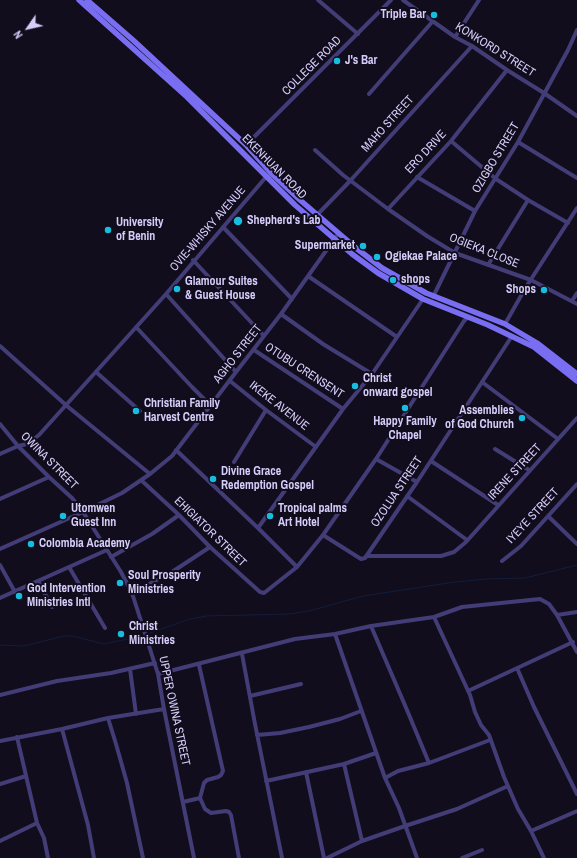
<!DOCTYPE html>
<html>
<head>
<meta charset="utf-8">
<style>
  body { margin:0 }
  #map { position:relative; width:577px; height:858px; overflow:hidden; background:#110d1c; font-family:"Archivo Narrow",sans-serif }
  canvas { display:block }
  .north { position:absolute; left:8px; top:8px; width:40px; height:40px; -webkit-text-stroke:3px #110d1c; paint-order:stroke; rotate:236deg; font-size:11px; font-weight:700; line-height:16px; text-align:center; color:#d5cdfa }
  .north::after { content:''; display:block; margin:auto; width:14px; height:18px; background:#d5cdfa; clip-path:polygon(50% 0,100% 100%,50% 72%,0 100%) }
</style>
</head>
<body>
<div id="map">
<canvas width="577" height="858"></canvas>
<div class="north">N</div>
</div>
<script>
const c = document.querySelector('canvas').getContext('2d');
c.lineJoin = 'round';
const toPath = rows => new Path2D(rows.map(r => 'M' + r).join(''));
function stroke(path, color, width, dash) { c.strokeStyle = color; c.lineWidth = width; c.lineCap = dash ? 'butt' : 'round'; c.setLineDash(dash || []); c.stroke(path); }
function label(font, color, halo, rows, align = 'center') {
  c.font = font + ' "Archivo Narrow",sans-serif'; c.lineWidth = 4; c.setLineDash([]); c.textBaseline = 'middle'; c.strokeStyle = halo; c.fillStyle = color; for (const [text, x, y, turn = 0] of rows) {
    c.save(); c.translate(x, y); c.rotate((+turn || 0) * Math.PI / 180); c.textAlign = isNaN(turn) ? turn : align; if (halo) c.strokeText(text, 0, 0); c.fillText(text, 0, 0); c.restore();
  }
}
const stream = toPath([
  [150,633,190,619,207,616,289,614,309,611,363,596,455,582,487,579,525,578,577,565],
  [0,645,24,646,64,636,73,636,104,644,142,636]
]);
const minor = toPath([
  [318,0,358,34],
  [403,0,455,37,472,46,507,70,544,93,577,116],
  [455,37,479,0],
  [369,94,433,21],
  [451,141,496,179,528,200,568,223],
  [518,142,577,178],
  [246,145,391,0],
  [315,150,343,175,388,209,427,236,455,253,531,280,577,304],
  [417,177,475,211],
  [388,209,451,141,507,70],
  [317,215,350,181,472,46],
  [223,227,292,299],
  [193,260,264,336],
  [488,265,528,200],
  [308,276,397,337],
  [433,297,475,211,518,142,568,50,577,30],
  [572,301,577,293],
  [281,314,323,344,372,374],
  [505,324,526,287,577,208],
  [136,327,192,387,211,406],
  [0,346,67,406,150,474],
  [254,350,343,409],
  [96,372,140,411],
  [236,372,166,294,266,177],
  [230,381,266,410,316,447],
  [482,382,558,439],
  [0,424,18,446,49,477,72,498,83,512,121,572,132,593,158,674,164,709,194,858],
  [495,449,529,470],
  [176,450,258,528,297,567],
  [0,454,18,446,27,444,39,435,166,294],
  [376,459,417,482],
  [431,461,498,505],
  [234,462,266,410],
  [141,480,179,515,210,547,260,592,264,593,297,567,323,535,376,459,464,321,468,317],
  [407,496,467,540],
  [0,499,49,477],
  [548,516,577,544],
  [258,528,343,409,372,374,423,299],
  [323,535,361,559,365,558,417,482,512,336],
  [0,549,83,512,122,493,150,474,172,456,236,372,281,314,338,234],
  [366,556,441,556,454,552,466,542,577,418],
  [111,557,152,534,179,515],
  [502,561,521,546,577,484],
  [0,565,15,592],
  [69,567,105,628],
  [38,581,52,607],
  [132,593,172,572,210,547],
  [0,598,107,550],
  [557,615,577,612],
  [434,617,470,695,475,712,481,725,489,735,504,777,518,809,531,831,544,858],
  [371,626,407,710,429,763],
  [335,634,385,778,399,808,417,858],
  [242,654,255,724,282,858],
  [199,665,223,771,221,775,218,777,207,780,204,783,200,798,205,809,211,813,226,811,229,812,231,815,239,858],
  [517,668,534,707,577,794],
  [130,669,136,714],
  [158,674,295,639,335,634,371,626,434,617,462,607,540,599,549,604,557,615,577,652],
  [468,691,573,642],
  [0,695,57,681,111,673,155,663],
  [250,696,301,684],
  [108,718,116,744,127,783,143,858],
  [62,729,88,825,94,858],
  [257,735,280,733,309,727,340,719,361,711],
  [17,737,37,823,44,838,48,858],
  [0,741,62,729,108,718,164,709],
  [344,764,362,841],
  [306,772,324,858],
  [385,778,398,771,429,763,490,740],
  [266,781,344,764,376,753],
  [0,784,26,776],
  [183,802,200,798],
  [531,831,577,811],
  [0,841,37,823],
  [327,858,362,841,405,826,457,809,508,786],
  [462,858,482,850]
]);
const secondary = toPath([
  [79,0,187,97,295,205,352,254,378,273,423,299,488,325,534,347,577,381],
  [87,0,133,40,246,145,271,173,300,200,356,248,382,268,426,293,505,324,537,343,577,374]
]);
const markers = [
  [434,15,4,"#16bdde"],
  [337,61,4,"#16bdde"],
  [238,221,5,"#16bdde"],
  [108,230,4,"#16bdde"],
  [363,246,4,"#16bdde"],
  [377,257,4,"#16bdde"],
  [393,280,4,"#16bdde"],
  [177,289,4,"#16bdde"],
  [544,290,4,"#16bdde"],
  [355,386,4,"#16bdde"],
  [405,408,4,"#16bdde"],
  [136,411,4,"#16bdde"],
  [522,418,4,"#16bdde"],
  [213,479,4,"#16bdde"],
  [63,516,4,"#16bdde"],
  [270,516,4,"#16bdde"],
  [31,544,4,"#16bdde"],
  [120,583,4,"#16bdde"],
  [19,596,4,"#16bdde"],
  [121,634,4,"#16bdde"]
];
const poiNames = [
  ["Triple Bar",426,15,"right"],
  ["J's Bar",345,61],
  ["Shepherd's Lab",247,221],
  ["University",116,223],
  ["of Benin",116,237],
  ["Supermarket",355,246,"right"],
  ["Ogiekae Palace",385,257],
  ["shops",401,280],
  ["Glamour Suites",185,282],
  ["& Guest House",185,296],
  ["Shops",536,290,"right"],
  ["Christ",363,379],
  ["onward gospel",363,393],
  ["Christian Family",144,404],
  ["Harvest Centre",144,418],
  ["Assemblies",514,411,"right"],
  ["of God Church",514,425,"right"],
  ["Happy Family",405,422,"center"],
  ["Chapel",405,436,"center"],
  ["Divine Grace",221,472],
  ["Redemption Gospel",221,486],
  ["Utomwen",71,509],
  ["Guest Inn",71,523],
  ["Tropical palms",278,509],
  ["Art Hotel",278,523],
  ["Colombia Academy",39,544],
  ["Soul Prosperity",128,576],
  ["Ministries",128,590],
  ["God Intervention",27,589],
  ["Ministries Intl",27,603],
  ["Christ",129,627],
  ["Ministries",129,641]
];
const streetNames = [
  ["KONKORD STREET",495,50,32],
  ["COLLEGE ROAD",312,66,-45],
  ["MAHO STREET",388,124,-48],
  ["ERO DRIVE",426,152,-47],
  ["OZIGBO STREET",496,158,-59],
  ["EKENHUAN ROAD",274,167,45],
  ["OVIE-WHISKY AVENUE",208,229,-49],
  ["OGIEKA CLOSE",484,251,22],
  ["AGHO STREET",238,354,-52],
  ["OTUBU CRENSENT",304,371,33],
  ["IKEKE AVENUE",279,406,38],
  ["OWINA STREET",49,461,45],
  ["IRENE STREET",515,472,-47],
  ["OZOLUA STREET",397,492,-56],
  ["IYEYE STREET",533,516,-47],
  ["EHIGIATOR STREET",210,532,44],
  ["UPPER OWINA STREET",174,711,78]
];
stroke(stream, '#111f3d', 1);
stroke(minor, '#433d77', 4);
stroke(secondary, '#796ef1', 5.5);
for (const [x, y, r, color] of markers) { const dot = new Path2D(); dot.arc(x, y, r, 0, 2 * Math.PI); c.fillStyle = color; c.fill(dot); stroke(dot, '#110d1c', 1.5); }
label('bold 12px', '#d5cdfa', '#110d1c', poiNames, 'left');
label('12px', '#d5cdfa', '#110d1c', streetNames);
</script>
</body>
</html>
